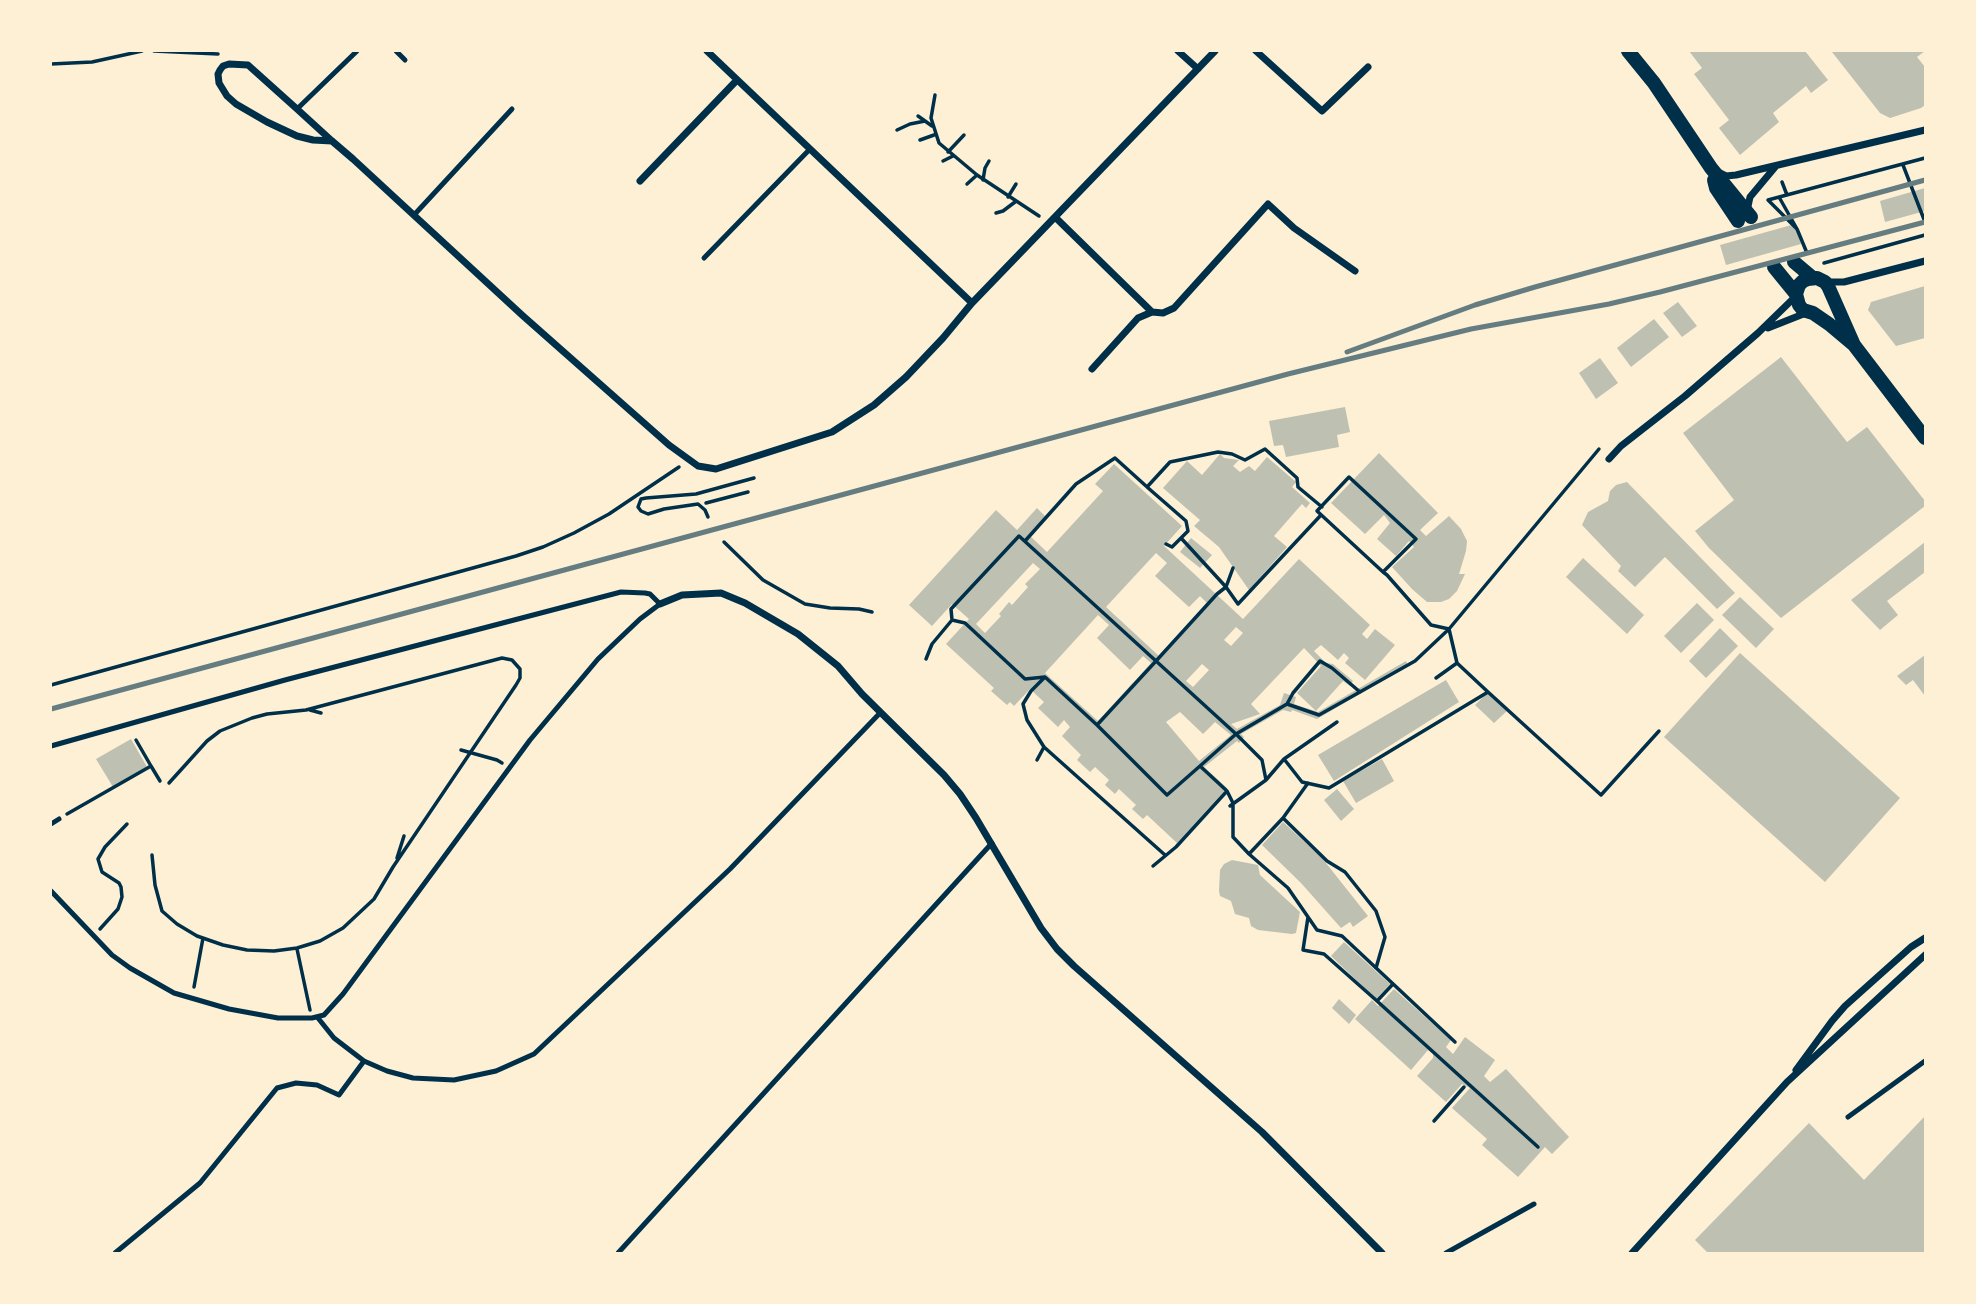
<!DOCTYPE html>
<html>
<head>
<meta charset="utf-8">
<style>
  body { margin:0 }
  #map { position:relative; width:1976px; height:1304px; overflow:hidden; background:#fdf0d5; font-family:"Work Sans",sans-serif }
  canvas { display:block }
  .frame { position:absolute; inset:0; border:52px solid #fdf0d5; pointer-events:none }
</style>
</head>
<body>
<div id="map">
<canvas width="1976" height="1304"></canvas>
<div class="frame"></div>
</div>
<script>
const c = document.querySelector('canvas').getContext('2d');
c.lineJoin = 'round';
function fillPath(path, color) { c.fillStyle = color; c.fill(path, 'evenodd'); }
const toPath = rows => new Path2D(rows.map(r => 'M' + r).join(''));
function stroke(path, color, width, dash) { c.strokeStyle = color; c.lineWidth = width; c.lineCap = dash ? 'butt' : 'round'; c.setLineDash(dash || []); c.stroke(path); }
const building = toPath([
  [1689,51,1805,51,1828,80,1811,93,1806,86,1773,113,1779,122,1740,155,1719,128,1729,120,1694,74,1702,68],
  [1834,51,1925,51,1917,57,1925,67,1925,105,1921,108,1890,118,1880,113,1832,52],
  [1925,188,1925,211,1885,222,1880,201],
  [1795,224,1801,244,1726,265,1720,245],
  [1925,286,1925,338,1896,346,1868,310,1871,302],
  [1678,302,1697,326,1682,337,1663,313],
  [1654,319,1669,337,1631,367,1617,348],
  [1781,357,1847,442,1867,427,1925,501,1925,506,1781,618,1709,548,1695,531,1734,500,1683,433],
  [1600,358,1618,383,1596,399,1579,373],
  [1345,407,1350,432,1337,435,1339,447,1286,457,1283,445,1274,446,1269,421],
  [1379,453,1438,513,1420,530,1426,536,1449,516,1461,529,1467,541,1466,551,1459,574,1465,574,1457,591,1449,599,1441,602,1427,602,1412,589,1392,567,1414,547,1409,541,1396,556,1377,539,1390,523,1384,515,1365,534,1331,503],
  [1220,454,1224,458,1239,460,1233,466,1240,472,1249,466,1255,471,1267,457,1296,482,1292,487,1310,503,1306,508,1302,504,1274,536,1287,547,1249,590,1219,547,1194,526,1200,520,1163,488,1187,461,1202,475],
  [1114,464,1182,526,1164,546,1243,619,1299,559,1370,625,1362,634,1367,639,1375,629,1395,645,1365,680,1345,663,1349,658,1344,653,1338,660,1321,645,1314,651,1326,663,1333,664,1353,681,1350,686,1343,681,1316,711,1297,693,1321,666,1304,648,1251,704,1260,714,1231,724,1237,729,1280,705,1284,693,1296,697,1294,704,1318,712,1406,661,1408,666,1317,719,1292,710,1291,712,1283,710,1241,734,1244,737,1239,743,1237,741,1204,767,1227,788,1177,843,1147,815,1143,819,1132,809,1136,805,1119,789,1115,794,1105,785,1109,780,1095,767,1090,772,1077,760,1081,755,1062,736,1070,727,1064,720,1058,727,1038,708,1044,702,1030,689,1014,706,1010,702,1007,705,991,691,994,688,946,644,969,619,952,604,932,626,909,605,996,510,1017,530,1037,508,1046,517,1029,535,1047,552,1103,491,1095,484],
  [1156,553,1167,563,1155,576,1189,607,1200,596,1207,603,1159,656,1106,607],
  [1033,563,1040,569,1025,584,1028,587,1012,605,1009,602,999,614,1001,616,985,633,976,624],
  [1098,615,1109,625,1097,638,1130,670,1143,656,1151,663,1098,721,1045,673],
  [1236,627,1243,633,1231,646,1224,640],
  [1202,664,1209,670,1193,687,1186,681],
  [1180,712,1203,734,1215,722,1231,735,1199,761,1166,722],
  [1627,482,1735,593,1717,609,1665,557,1635,587,1618,571,1621,566,1582,525,1588,512,1608,501,1610,491,1616,485],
  [1191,538,1212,555,1200,568,1180,552],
  [1925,542,1925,572,1887,601,1898,615,1880,630,1851,600],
  [1583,558,1644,615,1627,634,1566,577],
  [1740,597,1774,629,1756,648,1722,615],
  [1697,603,1714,620,1681,653,1664,636],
  [1720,628,1738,646,1706,678,1689,661],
  [1740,653,1900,798,1825,882,1664,737],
  [1925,655,1925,696,1913,680,1906,685,1897,676],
  [1446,680,1459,702,1334,781,1318,755],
  [1488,692,1508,710,1494,723,1475,705],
  [131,739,147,767,113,787,96,759],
  [1382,759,1394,781,1356,803,1343,781],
  [1337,789,1354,809,1341,821,1324,800],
  [1283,822,1322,858,1368,916,1353,927,1350,922,1341,928,1301,883,1262,845],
  [1232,860,1258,865,1260,875,1300,912,1296,933,1292,934,1258,930,1251,926,1249,918,1235,914,1231,901,1220,896,1219,891,1220,870,1224,864],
  [1344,942,1390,984,1376,999,1331,956],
  [1394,989,1451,1040,1446,1047,1453,1054,1465,1037,1495,1060,1484,1076,1490,1082,1506,1069,1569,1137,1552,1154,1545,1147,1518,1177,1482,1145,1487,1139,1452,1108,1470,1088,1462,1084,1446,1102,1417,1076,1433,1058,1433,1054,1428,1050,1411,1070,1355,1019,1372,1000,1378,1006],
  [1339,999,1356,1015,1349,1024,1332,1008],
  [1925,1116,1925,1253,1708,1253,1695,1240,1809,1123,1864,1180]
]);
const path = toPath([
  [154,51,218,54],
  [51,64,92,62,142,51],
  [935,95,931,118,939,143,977,175,1039,216],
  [918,116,932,126],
  [897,130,910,124,925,121],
  [920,140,934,135],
  [948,152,964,135],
  [943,161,953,156],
  [1903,165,1925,222],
  [983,180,985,168,989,161],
  [1782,182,1787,195],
  [967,184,977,175],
  [1008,197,1016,184],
  [1779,197,1797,229,1807,253],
  [996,213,1003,211,1015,202],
  [1797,229,1768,200,1925,158],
  [1824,263,1925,235],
  [706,503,748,492],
  [708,517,705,510,698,504,664,509,648,514,641,511,638,507,641,499,646,498,696,494,754,478],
  [1181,538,1226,587,1238,604,1321,515],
  [1025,541,1076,484,1115,458,1146,486],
  [724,542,763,580,805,604,830,608,859,609,872,612],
  [1166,544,1172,547,1188,531,1186,521,1147,487,1170,462,1218,452,1232,454,1245,460,1265,449,1297,478,1298,487,1322,507],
  [1383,572,1416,539,1349,477,1317,511,1383,572,1387,575,1431,625,1449,629,1599,449],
  [952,620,951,609,1019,536,1156,661,1097,725,1167,795,1200,766],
  [926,659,932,644,952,620,965,623,1025,679,1045,677,1097,725],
  [1436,678,1457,663],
  [51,685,516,556,543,547,574,533,609,514,679,467],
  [1287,704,1293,693,1320,661,1332,668,1360,692],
  [310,710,321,713],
  [1337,722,1284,759,1302,782,1329,788,1488,692,1601,795,1659,731],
  [1044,747,1165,855],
  [461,750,497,760,502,763],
  [1037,760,1044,747,1027,720,1023,704,1031,691,1044,678],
  [151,766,160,781],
  [1266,780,1284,759],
  [1308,783,1283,818,1327,861,1345,872,1376,911,1385,937,1376,968],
  [1227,791,1200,766,1236,734,1156,661,1217,594,1226,587,1233,568],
  [1230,806,1266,780,1262,760,1236,734,1287,704,1319,715,1415,661,1449,629,1457,663,1488,692],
  [67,814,151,766,136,740],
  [1249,854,1283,818],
  [152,855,155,885,162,911,177,924,197,936,223,945,247,950,274,951,297,948,320,941,343,928,374,899,393,867,516,685,520,678,520,669,512,660,502,658,306,710,267,714,252,718,220,731,207,741,169,783],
  [397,858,404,836],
  [1153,866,1176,847,1227,791,1233,803,1233,837,1249,854,1288,888,1317,930,1342,936,1455,1042],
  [1308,917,1303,950,1324,954,1377,1001],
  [100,929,118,909,122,897,121,887,119,883,102,872,98,859,105,847,127,824],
  [297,949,310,1010],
  [1393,984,1377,1001,1538,1147],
  [194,987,203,938],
  [1434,1121,1464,1087]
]);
const service = toPath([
  [396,51,405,60],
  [297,109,357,51],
  [414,215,512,109],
  [704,258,810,149],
  [51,746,285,680,621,592,645,593,650,594,660,604,640,619,598,659,530,740,343,994,324,1015,312,1018,278,1018,229,1009,174,993,130,968,112,955,51,891],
  [51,824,59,819],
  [318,1018,334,1038,364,1061,387,1071,413,1078,454,1080,496,1071,534,1054,730,869,880,713],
  [1848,1117,1925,1061],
  [115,1253,200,1183,277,1088,296,1083,317,1085,339,1095,364,1061],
  [618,1253,992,843],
  [1446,1253,1534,1204]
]);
const minor = toPath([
  [707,51,972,303],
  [1178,51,1198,69],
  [1256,51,1322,111,1368,67],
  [332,141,313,140,297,136,267,122,236,104,227,96,219,83,218,74,220,70,223,66,229,64,248,65,297,109,332,141,353,159,522,315,669,445,698,466,716,469,832,432,874,405,906,377,943,338,972,303,1215,51],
  [1718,172,1726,176,1736,175,1925,130],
  [640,181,737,80],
  [1747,211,1750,197,1776,166],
  [1055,217,1152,312],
  [1826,282,1844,282,1925,261],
  [1768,328,1806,313],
  [1092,369,1138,318,1152,312,1163,313,1174,308,1268,204,1294,228,1355,271],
  [1609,459,1621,446,1685,396,1758,333,1796,296],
  [660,604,682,595,721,593,745,603,798,634,838,666,862,694,944,775,960,794,976,818,1041,928,1057,949,1074,966,1262,1132,1382,1253],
  [1796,1070,1832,1021,1845,1006,1911,947,1925,938],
  [1632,1253,1787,1082,1925,955]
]);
const secondary = toPath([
  [1628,51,1654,83,1711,168,1751,217],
  [1714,180,1716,188,1738,221],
  [1794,262,1813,278],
  [1774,267,1796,294],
  [1854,345,1829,324,1813,313,1803,310,1799,305,1796,294,1799,285,1803,281,1808,279,1817,278,1825,282,1828,286,1854,345,1925,438]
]);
const rail = toPath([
  [1347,352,1475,305,1535,287,1925,180],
  [51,709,1288,374,1471,329,1609,304,1660,292,1925,222]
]);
fillPath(building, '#bec0b2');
stroke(path, '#003049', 3.5);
stroke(service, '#003049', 5);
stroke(minor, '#003049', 7);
stroke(secondary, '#003049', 14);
stroke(rail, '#657d81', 5);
</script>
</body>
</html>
